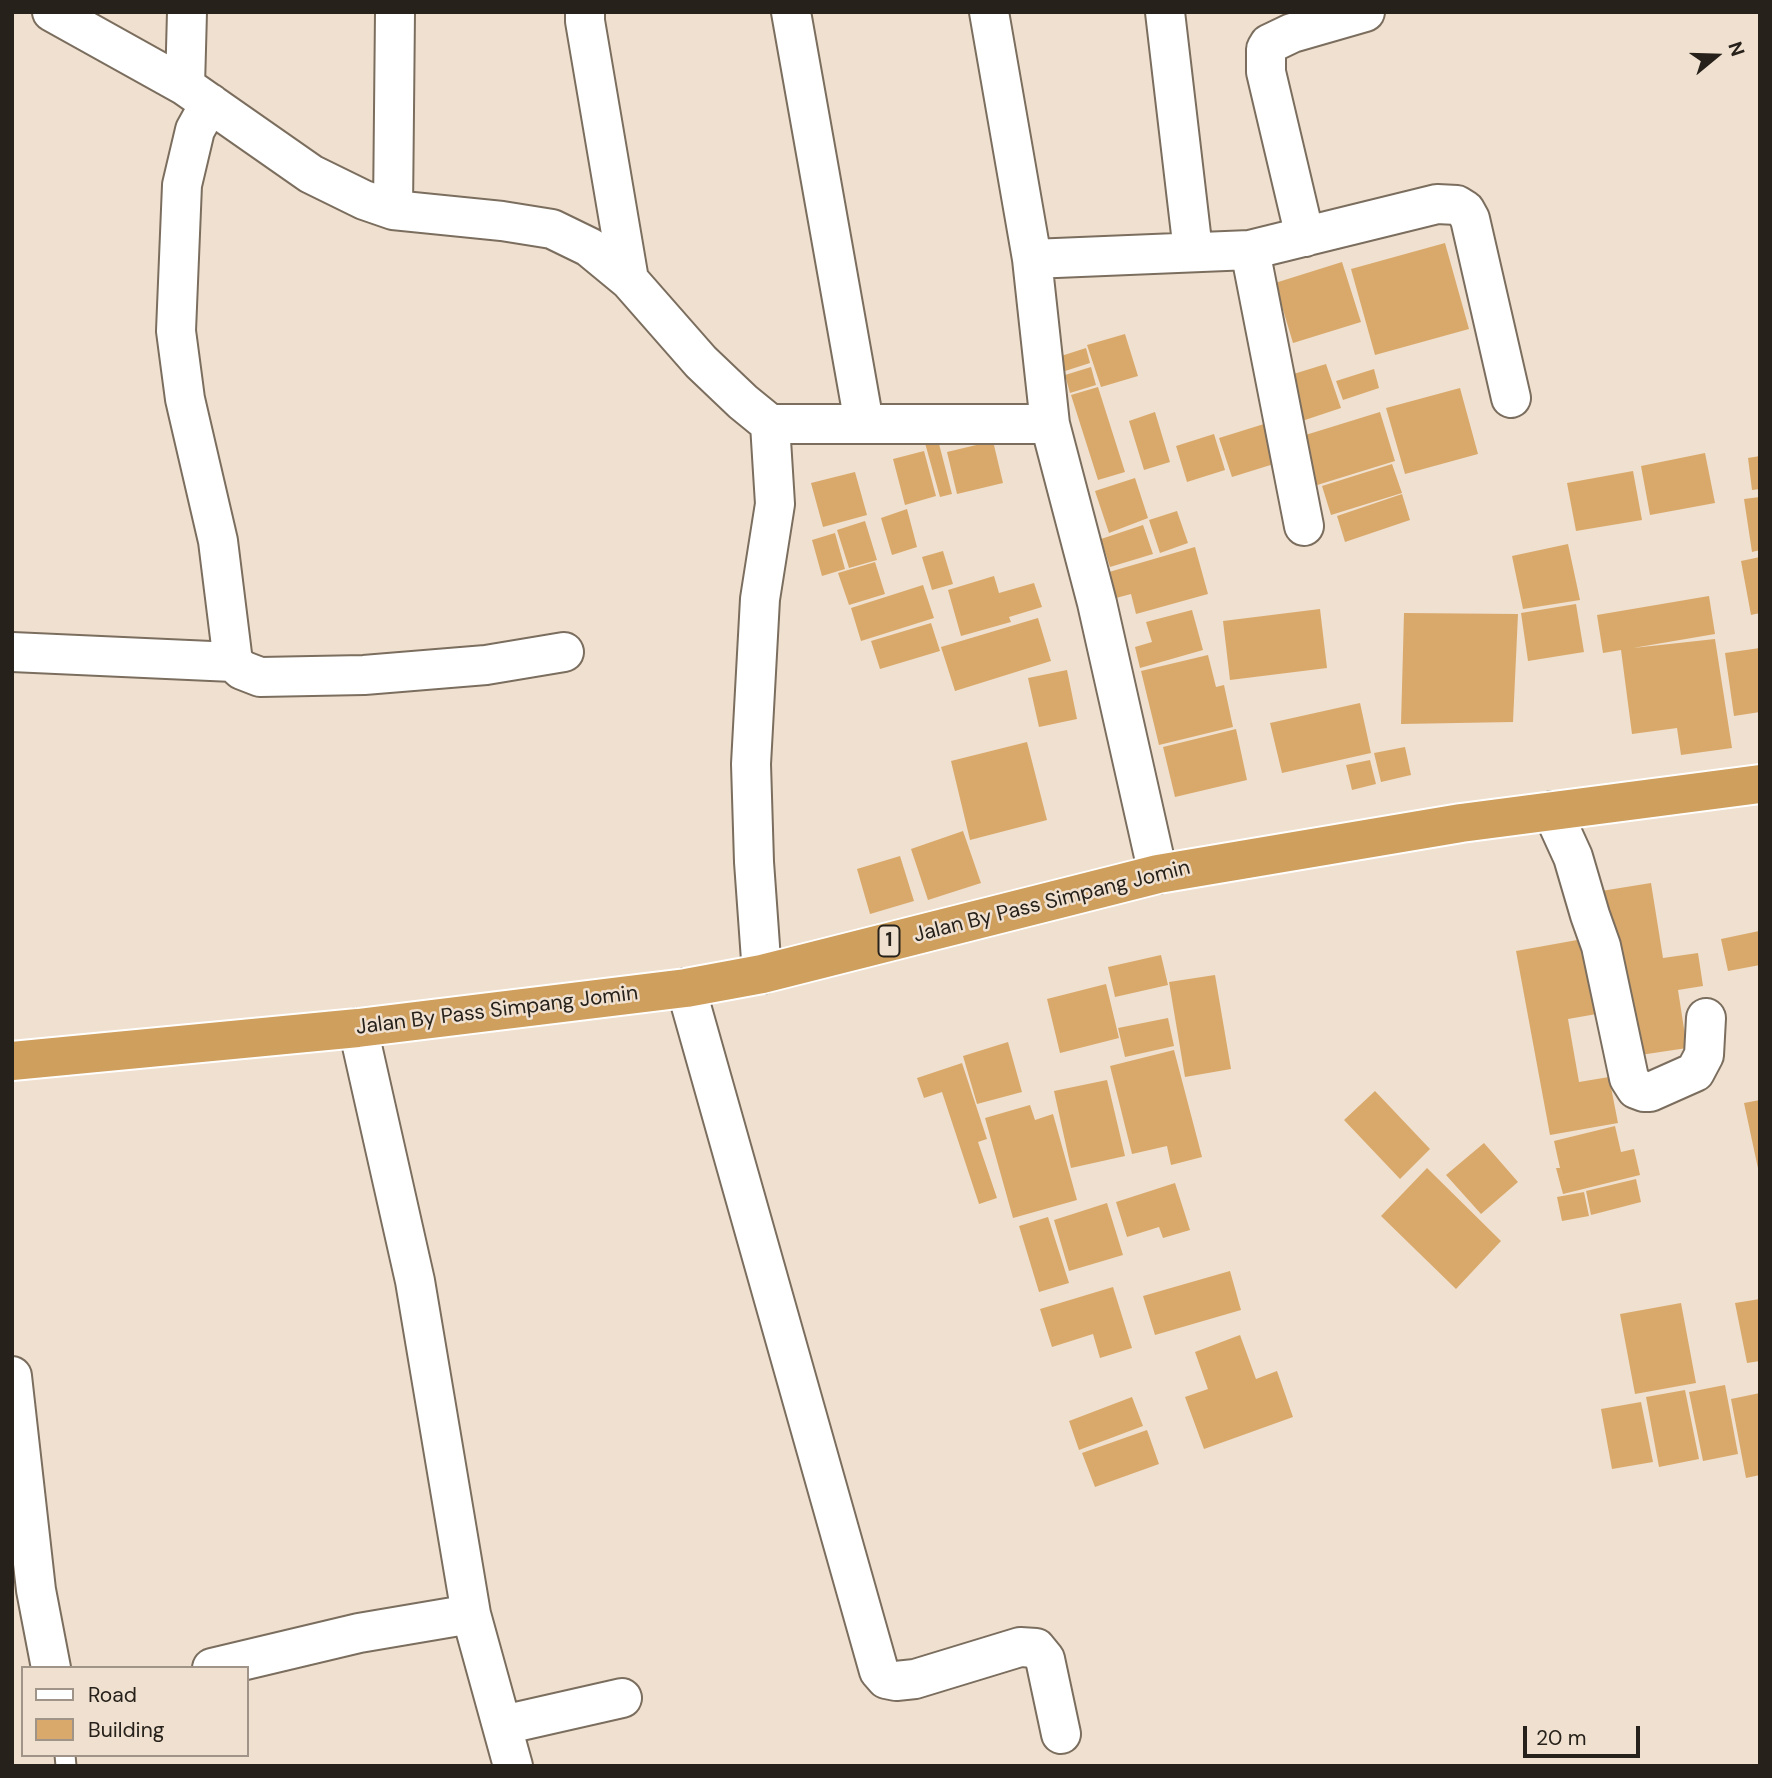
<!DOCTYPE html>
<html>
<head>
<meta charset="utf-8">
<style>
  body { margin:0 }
  #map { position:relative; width:1772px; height:1778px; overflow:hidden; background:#f0e0cf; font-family:"DM Sans",sans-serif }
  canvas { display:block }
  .frame { position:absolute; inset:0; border:14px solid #26211a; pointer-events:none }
  .legend { position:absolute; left:21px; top:1666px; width:228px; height:91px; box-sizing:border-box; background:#f0e0cf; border:2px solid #9f9487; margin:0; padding:9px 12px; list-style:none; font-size:21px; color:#26211a }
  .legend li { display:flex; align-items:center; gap:14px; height:35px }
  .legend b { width:35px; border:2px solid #9f9487 }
  .north { position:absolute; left:1681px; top:21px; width:70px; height:70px; -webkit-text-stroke:5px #f0e0cf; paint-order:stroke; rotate:71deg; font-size:19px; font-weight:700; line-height:28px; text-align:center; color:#26211a }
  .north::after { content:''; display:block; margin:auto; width:24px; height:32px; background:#26211a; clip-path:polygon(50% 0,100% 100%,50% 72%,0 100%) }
  .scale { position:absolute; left:1523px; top:1726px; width:117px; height:32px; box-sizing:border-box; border:4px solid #26211a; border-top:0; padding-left:9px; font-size:21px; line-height:24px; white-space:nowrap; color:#26211a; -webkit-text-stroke:5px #f0e0cf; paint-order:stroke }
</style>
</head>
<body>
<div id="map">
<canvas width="1772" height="1778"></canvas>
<div class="frame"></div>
<ul class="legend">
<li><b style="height:9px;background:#fff"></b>Road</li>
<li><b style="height:19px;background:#d9a96b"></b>Building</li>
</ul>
<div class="north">N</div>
<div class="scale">20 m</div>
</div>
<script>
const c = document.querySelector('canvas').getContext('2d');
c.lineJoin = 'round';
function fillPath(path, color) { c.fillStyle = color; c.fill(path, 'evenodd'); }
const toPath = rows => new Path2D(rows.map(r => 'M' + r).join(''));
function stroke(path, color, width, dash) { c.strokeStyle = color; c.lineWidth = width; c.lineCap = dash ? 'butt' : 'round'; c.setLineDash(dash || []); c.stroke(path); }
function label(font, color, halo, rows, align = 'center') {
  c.font = font + ' "DM Sans",sans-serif'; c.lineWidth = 5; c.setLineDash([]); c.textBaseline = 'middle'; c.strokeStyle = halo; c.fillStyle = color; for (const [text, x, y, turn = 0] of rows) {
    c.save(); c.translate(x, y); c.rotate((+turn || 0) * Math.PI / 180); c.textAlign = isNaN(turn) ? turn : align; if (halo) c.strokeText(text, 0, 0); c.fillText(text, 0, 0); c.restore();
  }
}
const building = toPath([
  [1445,243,1469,329,1375,355,1351,269],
  [1342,262,1361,322,1293,343,1275,283],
  [1125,334,1138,376,1101,387,1087,345],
  [1086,348,1090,363,1062,372,1058,357],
  [1326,364,1341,408,1302,421,1287,376],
  [1091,367,1096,385,1070,393,1065,375],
  [1374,369,1379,388,1343,400,1336,381],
  [1098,387,1125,472,1098,480,1071,395],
  [1460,388,1478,454,1405,474,1386,408],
  [1155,412,1170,462,1144,470,1129,421],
  [1380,412,1395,461,1314,486,1299,437],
  [1264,424,1277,463,1232,477,1219,438],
  [1214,434,1225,470,1187,482,1176,446],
  [938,440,952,494,940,497,925,443],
  [993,441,1003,483,957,494,947,452],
  [924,451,936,496,905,505,893,459],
  [1705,453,1715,503,1650,515,1641,466],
  [1760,456,1760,489,1752,490,1748,458],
  [1392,464,1402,493,1331,515,1322,486],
  [1633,471,1642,520,1576,531,1567,483],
  [855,472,867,515,823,527,811,483],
  [1135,478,1148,518,1109,533,1095,491],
  [1402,494,1410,520,1345,542,1337,516],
  [1760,497,1760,550,1752,552,1744,499],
  [907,509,917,547,892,555,881,518],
  [1177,511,1188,543,1160,553,1149,520],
  [865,521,877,560,849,568,837,530],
  [1143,525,1153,554,1110,567,1101,539],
  [835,533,845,569,822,576,812,540],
  [1568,544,1580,600,1523,609,1512,556],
  [1195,547,1208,594,1136,614,1131,594,1116,598,1109,572],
  [943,551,953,584,932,590,922,557],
  [1760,557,1760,613,1751,615,1741,561],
  [875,562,885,594,849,605,838,573],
  [994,576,999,593,1034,583,1042,607,1009,617,1011,622,961,636,948,590],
  [923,585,934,618,861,641,851,608],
  [1709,596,1715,634,1633,648,1715,639,1732,748,1681,755,1677,728,1632,734,1621,650,1603,653,1597,615],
  [1576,604,1584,652,1528,661,1521,613],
  [1320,609,1327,668,1230,680,1223,621],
  [1192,610,1203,650,1140,668,1135,647,1152,642,1146,622],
  [1404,613,1518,614,1513,722,1401,724],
  [1038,618,1051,661,955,691,941,647],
  [931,623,940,651,880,669,871,641],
  [1760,648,1760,712,1734,716,1725,653],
  [1208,655,1216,687,1224,685,1233,727,1159,745,1141,671],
  [1067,670,1077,719,1039,727,1028,678],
  [1360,703,1371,753,1282,773,1270,723],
  [1236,729,1247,780,1175,797,1163,747],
  [1027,742,1047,820,970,840,951,761],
  [1405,747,1411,775,1381,782,1374,753],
  [1370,760,1376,784,1352,790,1346,765],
  [963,831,981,883,928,900,911,849],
  [900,856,914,901,870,914,857,869],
  [1651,883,1663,958,1698,953,1703,986,1678,990,1687,1048,1627,1057,1589,893],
  [1759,931,1760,965,1728,971,1721,939],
  [1594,937,1608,1012,1568,1019,1579,1082,1609,1077,1618,1123,1550,1135,1516,951],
  [1161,955,1168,985,1115,997,1108,967],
  [1215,975,1231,1069,1185,1077,1169,982],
  [1106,984,1119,1038,1060,1053,1047,999],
  [1168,1018,1174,1046,1125,1057,1118,1028],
  [1008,1042,1022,1092,977,1104,963,1056],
  [1174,1050,1202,1157,1171,1165,1167,1146,1132,1154,1110,1066],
  [962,1063,987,1139,978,1142,997,1198,979,1204,942,1092,924,1098,917,1078],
  [1107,1080,1125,1156,1071,1168,1054,1091],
  [1375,1091,1430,1149,1400,1179,1344,1120],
  [1760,1100,1760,1173,1759,1173,1744,1103],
  [1030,1105,1035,1120,1053,1114,1077,1200,1013,1218,985,1118],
  [1615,1126,1621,1152,1634,1149,1640,1175,1563,1194,1556,1168,1560,1168,1554,1141],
  [1484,1143,1518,1182,1481,1214,1446,1175],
  [1427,1168,1501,1241,1456,1289,1381,1216],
  [1636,1179,1641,1202,1591,1215,1586,1191],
  [1175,1183,1190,1230,1163,1238,1159,1227,1127,1237,1116,1202],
  [1584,1192,1589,1216,1562,1221,1557,1197],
  [1107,1203,1123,1255,1069,1271,1054,1220],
  [1048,1217,1069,1283,1039,1292,1019,1226],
  [1230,1271,1241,1310,1155,1335,1143,1296],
  [1113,1287,1132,1348,1100,1358,1093,1334,1052,1347,1040,1309],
  [1760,1299,1760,1361,1747,1363,1735,1303],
  [1681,1303,1696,1383,1635,1394,1620,1314],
  [1240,1335,1256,1379,1277,1371,1293,1417,1204,1449,1185,1397,1208,1389,1195,1352],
  [1725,1385,1738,1454,1703,1461,1689,1392],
  [1685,1390,1699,1459,1659,1467,1646,1397],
  [1760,1393,1760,1475,1746,1478,1731,1399],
  [1132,1397,1143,1426,1079,1450,1069,1421],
  [1641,1402,1653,1462,1612,1469,1601,1409],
  [1147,1430,1159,1464,1095,1487,1082,1453]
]);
const lane = toPath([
  [65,1755,66,1766]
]);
const street = toPath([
  [52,12,185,86,311,174,364,200,393,210,502,221,552,229,589,247,629,280,701,362,743,402,770,424,1050,424],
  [585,12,585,21,629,280],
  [791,12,864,423],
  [989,12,1032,259,1050,424,1097,603,1158,874],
  [1165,12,1193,251],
  [185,86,187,12],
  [210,103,195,130,182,185,176,331,185,399,218,541,233,662,242,670,260,677,364,675,486,665,564,652],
  [393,210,395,12],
  [1305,237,1266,72,1266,49,1269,44,1292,33,1365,12],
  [1250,250,1304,526],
  [1032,259,1250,250,1437,204,1457,205,1465,210,1470,219,1511,398],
  [12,652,233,662],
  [1552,811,1573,857,1590,915,1601,946,1629,1078,1636,1089,1644,1092,1650,1092,1695,1072,1704,1055,1706,1018],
  [762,974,754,862,751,764,760,599,775,504,770,424],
  [686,988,879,1671,886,1679,896,1681,915,1679,1020,1647,1036,1648,1045,1659,1061,1734],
  [358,1028,415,1281,471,1614,513,1766],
  [12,1376,36,1590,51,1668],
  [212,1668,359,1633,471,1614],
  [503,1725,622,1698]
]);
const highway = toPath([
  [12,1061,358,1028,686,988,762,974,1158,874,1461,823,1760,784]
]);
const shields = [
  [889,941,21]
];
const shieldNames = [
  ["1",889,941]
];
const streetNames = [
  ["Jalan By Pass Simpang Jomin",1052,902,-14],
  ["Jalan By Pass Simpang Jomin",497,1011,-7]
];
fillPath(building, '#d9a96b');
stroke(lane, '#7b6e5e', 23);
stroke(street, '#7b6e5e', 42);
stroke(highway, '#fff', 42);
stroke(lane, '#fff', 19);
stroke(street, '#fff', 38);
stroke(highway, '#cf9f5e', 38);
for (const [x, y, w] of shields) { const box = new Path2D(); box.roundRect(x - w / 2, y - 15.5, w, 31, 5); c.fillStyle = '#f0e0cf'; c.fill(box); stroke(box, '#26211a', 2); }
label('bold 19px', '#26211a', null, shieldNames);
label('21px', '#26211a', '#f0e0cf', streetNames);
</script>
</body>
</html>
